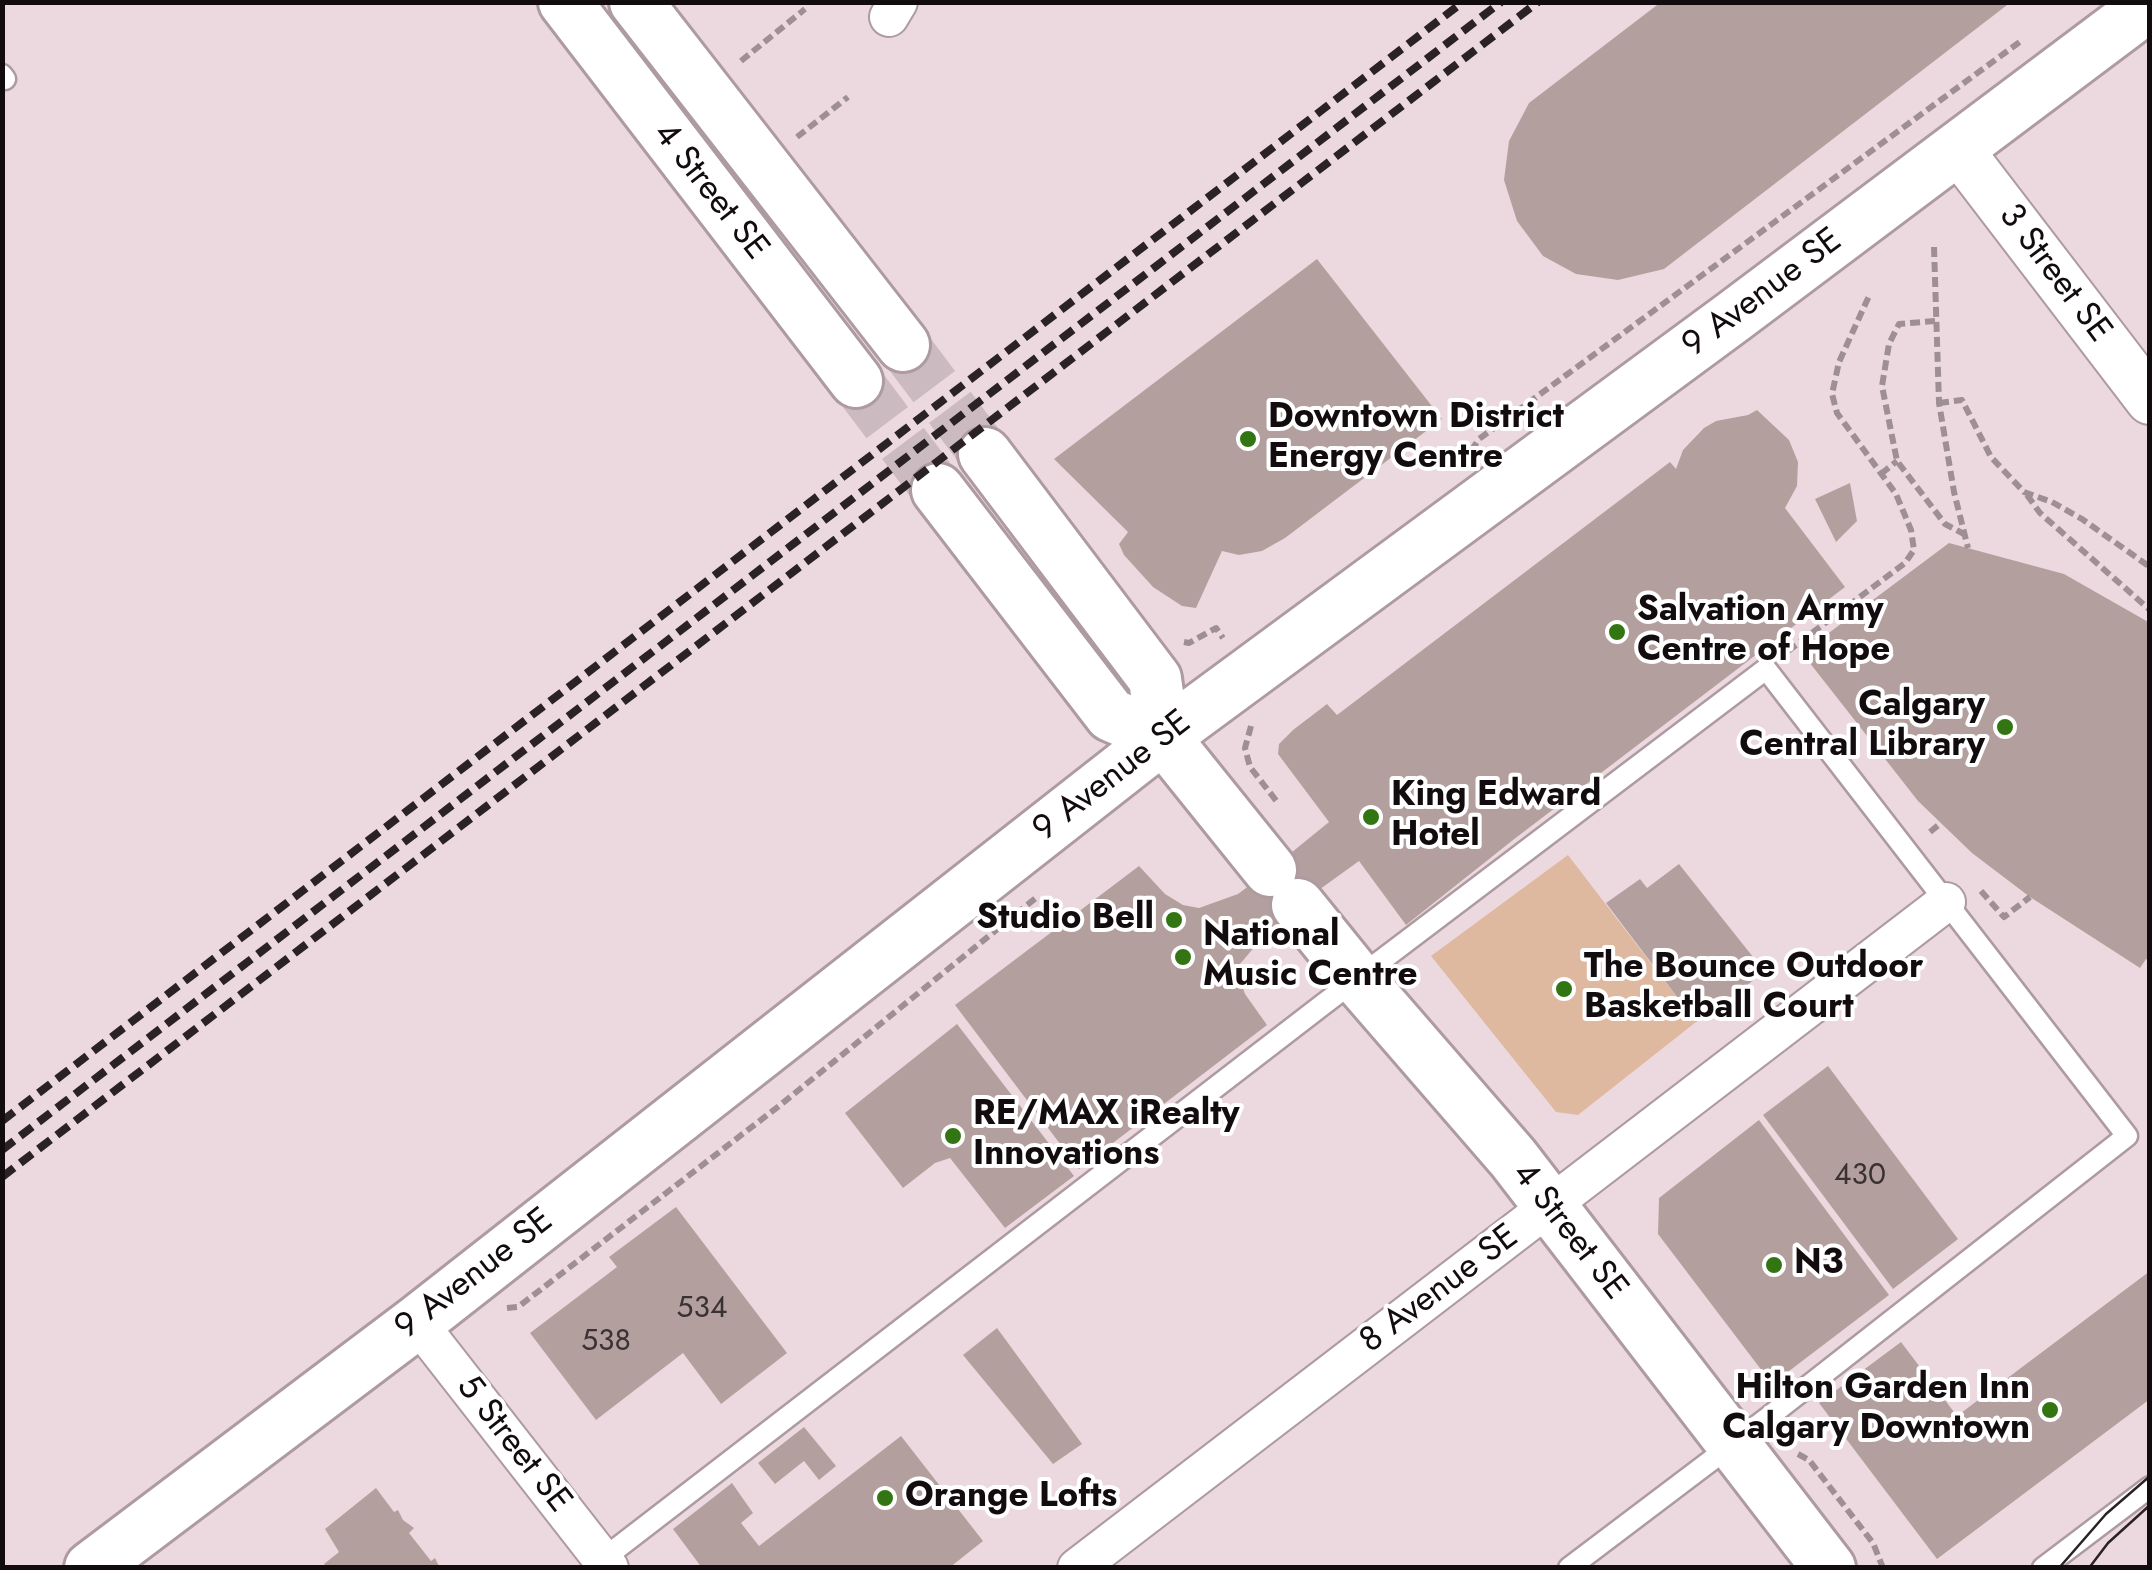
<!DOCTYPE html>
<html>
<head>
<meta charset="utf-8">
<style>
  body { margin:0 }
  #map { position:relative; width:2152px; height:1570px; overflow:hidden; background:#ecd9df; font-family:Jost,sans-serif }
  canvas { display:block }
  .frame { position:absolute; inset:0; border:5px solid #120c0e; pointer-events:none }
</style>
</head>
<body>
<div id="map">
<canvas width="2152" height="1570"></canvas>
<div class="frame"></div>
</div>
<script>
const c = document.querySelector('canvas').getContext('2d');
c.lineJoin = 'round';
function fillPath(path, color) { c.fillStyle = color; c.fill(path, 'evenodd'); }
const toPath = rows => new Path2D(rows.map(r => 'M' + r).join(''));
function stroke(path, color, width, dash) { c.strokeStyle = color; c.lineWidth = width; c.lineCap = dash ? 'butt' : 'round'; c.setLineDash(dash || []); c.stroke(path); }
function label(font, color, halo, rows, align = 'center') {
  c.font = font + ' Jost,sans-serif'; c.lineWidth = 8; c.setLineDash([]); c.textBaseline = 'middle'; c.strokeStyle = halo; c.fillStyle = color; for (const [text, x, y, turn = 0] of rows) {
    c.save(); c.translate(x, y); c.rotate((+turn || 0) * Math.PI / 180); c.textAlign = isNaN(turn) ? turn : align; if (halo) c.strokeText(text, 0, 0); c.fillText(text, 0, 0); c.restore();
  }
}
const green = toPath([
  [1568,855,1696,1022,1578,1115,1556,1112,1431,956]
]);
const building = toPath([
  [1661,2,2011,2,1664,269,1618,280,1576,274,1543,256,1517,221,1504,180,1509,141,1529,103],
  [1317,259,1442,419,1285,538,1262,551,1239,555,1222,551,1196,608,1182,606,1153,587,1124,555,1119,544,1128,532,1054,459],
  [1757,410,1789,440,1798,462,1797,486,1785,508,1845,587,1513,840,1406,925,1359,861,1298,905,1268,931,1240,964,1240,980,1245,994,1267,1025,1079,1169,955,1005,1139,866,1165,894,1183,905,1199,908,1238,894,1270,870,1329,822,1278,754,1279,744,1293,730,1327,704,1337,715,1670,462,1676,469,1683,450,1704,428,1716,421,1748,415],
  [1850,483,1857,521,1836,542,1815,499],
  [1949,543,2064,574,2150,623,2150,962,2146,959,2140,968,2030,897,1972,853,1918,801,1802,653],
  [1679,864,1765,972,1696,1022,1606,903,1640,879,1647,888],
  [957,1024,1074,1176,1005,1228,950,1158,935,1163,903,1188,845,1113],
  [1828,1066,1958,1239,1893,1289,1763,1115],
  [1759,1120,1889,1295,1772,1384,1658,1234,1659,1198],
  [676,1207,787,1353,721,1404,683,1353,596,1420,530,1333,617,1267,609,1257],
  [2150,1271,2150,1399,1937,1559,1819,1403,1901,1342,1957,1416],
  [997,1328,1082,1444,1053,1464,963,1355],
  [804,1427,836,1466,819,1480,804,1461,775,1484,758,1463],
  [901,1436,983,1541,949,1568,702,1568,673,1529,732,1483,753,1513,741,1523,759,1546],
  [376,1488,394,1512,398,1510,403,1520,414,1528,409,1533,431,1561,435,1558,440,1568,327,1568,324,1564,339,1552,325,1529]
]);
const secondaryTunnel = toPath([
  [903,345,985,454],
  [856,381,938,490]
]);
const path = toPath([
  [741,61,805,9],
  [797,137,848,97],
  [1934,247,1939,403,1954,492,1968,548],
  [1935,321,1899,324,1889,344,1882,386,1897,461,1945,524,1964,534],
  [1939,403,1962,400,1991,457,2024,492,2052,502,2082,519,2150,567],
  [1471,451,1479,439,2021,41],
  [1881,474,1897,461],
  [2027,495,2040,513,2150,610],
  [1184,642,1189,643,1216,628,1223,638],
  [1788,651,1905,563,1914,550,1911,530,1896,494,1837,413,1832,394,1839,362,1869,296],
  [1251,726,1245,748,1250,767,1278,803],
  [1930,832,1941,823],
  [1981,891,2004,917,2030,897],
  [507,1308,518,1307,779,1106,1037,897],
  [1798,1454,1809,1460,1873,1543,1883,1568]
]);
const service = toPath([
  [2,75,5,79],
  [603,1559,1325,1003,1766,669,2127,1136,1766,1419,1569,1568],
  [2043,1568,2150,1487]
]);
const minor = toPath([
  [889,17,898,2],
  [417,1322,609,1568],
  [1077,1568,1946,902]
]);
const tertiary = toPath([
  [1958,149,2150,400]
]);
const secondary = toPath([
  [565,2,856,381],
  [636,2,903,345],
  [985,454,1155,679,1163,737],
  [938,490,1111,715,1163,737,1270,870],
  [1298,905,1357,978,1513,1158,1829,1568],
  [91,1568,417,1322,1163,737,1733,317,2150,4]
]);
const tram = toPath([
  [2059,1568,2106,1514,2150,1476],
  [2089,1568,2108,1543,2150,1505]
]);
const rail = toPath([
  [2,1121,1463,2],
  [2,1150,1501,2],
  [2,1177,1538,2]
]);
const markers = [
  [1248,439,10,"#337512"],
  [1617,632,10,"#337512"],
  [2005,727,10,"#337512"],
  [1371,817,10,"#337512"],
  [1174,920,10,"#337512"],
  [1183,957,10,"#337512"],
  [1564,989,10,"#337512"],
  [953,1136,10,"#337512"],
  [1774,1265,10,"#337512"],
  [2050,1410,10,"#337512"],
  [885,1498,10,"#337512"]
];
const numberNames = [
  ["430",1860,1177],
  ["534",702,1310],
  ["538",606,1343]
];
const streetNames = [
  ["4 Street SE",710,192,52],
  ["3 Street SE",2054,274,53],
  ["9 Avenue SE",1763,294,-37],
  ["9 Avenue SE",1113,777,-38],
  ["4 Street SE",1569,1232,52],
  ["9 Avenue SE",475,1275,-38],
  ["8 Avenue SE",1440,1290,-37],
  ["5 Street SE",513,1445,52]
];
const poiNames = [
  ["Downtown District",1268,419],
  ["Energy Centre",1268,459],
  ["Salvation Army",1637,612],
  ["Centre of Hope",1637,652],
  ["Calgary",1985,707,"right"],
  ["Central Library",1985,747,"right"],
  ["King Edward",1391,797],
  ["Hotel",1391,837],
  ["Studio Bell",1154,920,"right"],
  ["National",1203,937],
  ["Music Centre",1203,977],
  ["The Bounce Outdoor",1584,969],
  ["Basketball Court",1584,1009],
  ["RE/MAX iRealty",973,1116],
  ["Innovations",973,1156],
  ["N3",1794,1265],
  ["Hilton Garden Inn",2030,1390,"right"],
  ["Calgary Downtown",2030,1430,"right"],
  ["Orange Lofts",905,1498]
];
fillPath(green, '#dfb8a0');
fillPath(building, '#b3a09e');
stroke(secondaryTunnel, '#cbbac0', 52, [52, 26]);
stroke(service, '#ad9ba1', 25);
stroke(minor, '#ad9ba1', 42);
stroke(tertiary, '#ad9ba1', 52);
stroke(secondary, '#ad9ba1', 58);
stroke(path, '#9e8f94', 6, [10, 5]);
stroke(service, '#fff', 20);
stroke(minor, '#fff', 38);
stroke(tertiary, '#fff', 48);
stroke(secondary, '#fff', 52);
stroke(tram, '#2a2225', 2.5);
stroke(rail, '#2a2225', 8, [15, 8]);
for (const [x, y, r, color] of markers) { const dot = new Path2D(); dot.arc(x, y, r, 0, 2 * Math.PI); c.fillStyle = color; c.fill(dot); stroke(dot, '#fff', 4); }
label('30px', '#3a3132', null, numberNames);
label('35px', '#120c0e', '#fff', streetNames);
label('bold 35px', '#120c0e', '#fff', poiNames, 'left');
</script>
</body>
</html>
